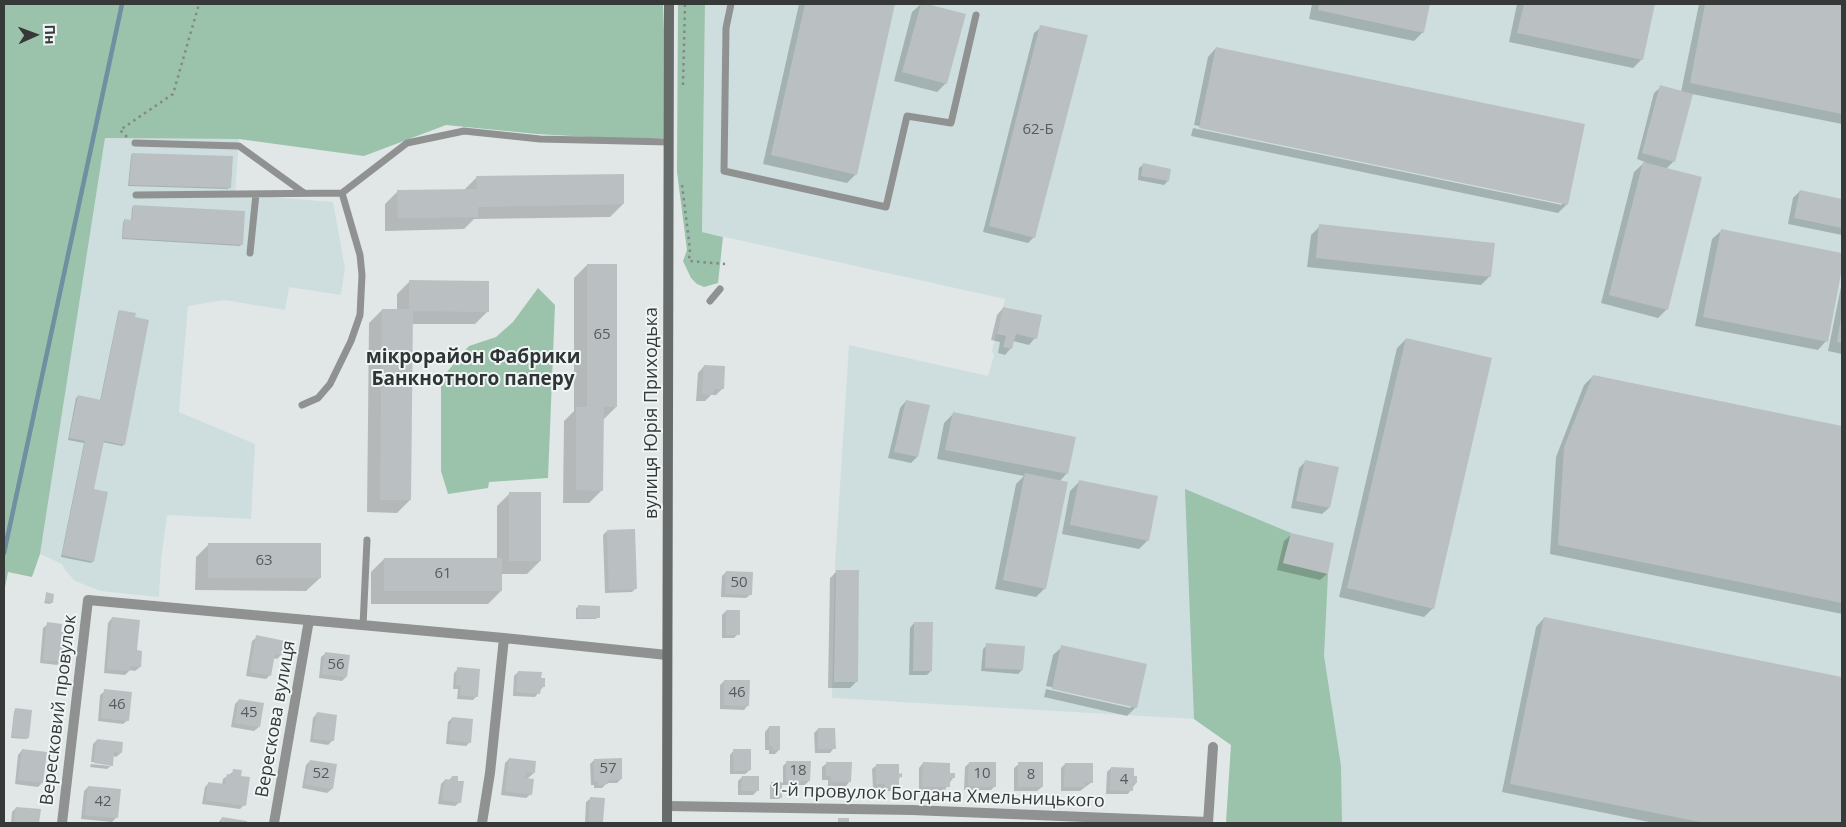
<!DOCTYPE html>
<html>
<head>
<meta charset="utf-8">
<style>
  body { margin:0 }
  #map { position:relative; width:1846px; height:827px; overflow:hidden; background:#e1e7e7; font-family:"Open Sans",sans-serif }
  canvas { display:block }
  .frame { position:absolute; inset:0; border:5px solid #373939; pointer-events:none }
  .north { position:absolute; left:10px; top:10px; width:50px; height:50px; -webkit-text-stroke:4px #eef5f4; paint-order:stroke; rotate:88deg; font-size:14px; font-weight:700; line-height:20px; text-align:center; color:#373939 }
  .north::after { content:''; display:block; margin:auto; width:18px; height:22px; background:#373939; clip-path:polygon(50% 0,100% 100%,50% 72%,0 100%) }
</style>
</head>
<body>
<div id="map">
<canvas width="1846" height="827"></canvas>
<div class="frame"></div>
<div class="north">Пн</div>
</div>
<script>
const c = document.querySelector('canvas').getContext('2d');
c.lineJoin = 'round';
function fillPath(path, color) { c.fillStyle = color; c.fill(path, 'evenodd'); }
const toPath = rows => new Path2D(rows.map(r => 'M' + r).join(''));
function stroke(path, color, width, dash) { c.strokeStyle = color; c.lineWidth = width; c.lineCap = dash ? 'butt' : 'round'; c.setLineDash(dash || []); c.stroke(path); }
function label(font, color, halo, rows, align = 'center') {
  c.font = font + ' "Open Sans",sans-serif'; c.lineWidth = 4; c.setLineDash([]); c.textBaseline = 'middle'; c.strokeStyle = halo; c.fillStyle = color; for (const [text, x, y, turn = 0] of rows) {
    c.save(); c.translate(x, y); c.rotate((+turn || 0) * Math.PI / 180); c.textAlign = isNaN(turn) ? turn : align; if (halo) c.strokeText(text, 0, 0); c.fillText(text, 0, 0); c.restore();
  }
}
const built = toPath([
  [705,4,1842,4,1842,823,1226,823,1231,745,1194,719,832,698,835,564,849,345,988,376,994,356,992,351,1005,299,702,232],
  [105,138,239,139,235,194,333,202,345,268,341,295,289,287,285,310,224,300,188,306,179,412,255,444,251,519,167,515,161,561,159,597,101,591,75,581,65,570,62,564,40,554]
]);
const green = toPath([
  [4,4,663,4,668,138,624,139,537,134,446,125,364,156,239,139,105,138,40,554,32,577,8,572,4,592],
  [678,4,705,4,702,232,723,237,718,283,704,287,697,284,691,278,683,261,687,250,677,172],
  [538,288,555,305,548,478,489,482,488,488,448,494,441,471,441,379,469,346,496,337,513,322],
  [1185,489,1291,533,1283,563,1328,574,1324,656,1341,766,1342,823,1226,823,1231,745,1194,719]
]);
const shadow = toPath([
  [799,4,894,4,856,174,847,183,763,164],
  [921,4,964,15,946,83,937,92,894,81,912,12],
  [1312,4,1429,4,1423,32,1414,41,1309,19],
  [1517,4,1654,4,1642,59,1633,68,1509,42],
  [1699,4,1832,4,1842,6,1842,124,1692,94,1674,161,1666,169,1667,309,1658,318,1601,303,1634,172,1645,162,1637,159,1654,93,1661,87,1681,92],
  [1041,27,1034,237,1028,243,983,232,1034,33],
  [1216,48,1567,204,1558,213,1191,136,1193,128,1562,205,1562,202,1194,125,1208,57],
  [132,154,230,187,228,189,128,186,131,156],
  [1144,164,1168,181,1164,185,1138,180,1139,168],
  [477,177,623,204,610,217,474,219,464,229,385,231,385,204,398,191,464,190],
  [1800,191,1842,200,1842,235,1788,224,1793,198],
  [133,206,242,244,240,246,122,239,123,222,125,221,131,221,132,208],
  [1320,226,1490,276,1481,285,1307,267,1311,235],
  [1721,231,1842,255,1826,341,1818,350,1695,326,1712,239],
  [587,265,616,407,603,420,602,490,589,503,563,503,564,421,574,411,574,278],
  [410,281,488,311,475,324,411,324,410,500,397,513,367,512,369,323,382,310,397,310,397,294],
  [1842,282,1842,354,1828,351],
  [1003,308,1035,338,1029,345,1013,341,1011,348,1005,355,998,353,1000,342,991,340,997,315],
  [119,311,124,444,122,446,102,442,93,490,93,561,91,563,61,557,84,443,68,440,76,398,78,396,100,401,118,313],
  [1406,339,1433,608,1424,617,1339,597,1397,348],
  [704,366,722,389,716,395,711,395,705,401,696,401,698,373],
  [1593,376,1842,428,1842,614,1550,554,1556,457,1584,385],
  [906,401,917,457,911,463,888,458,900,408],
  [953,414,1067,473,1059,482,1045,588,1036,597,995,589,1016,484,1024,476,937,459,944,423],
  [1306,461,1329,508,1322,514,1291,508,1299,468],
  [1079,482,1148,540,1139,549,1062,534,1070,491],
  [510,493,540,561,527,574,501,574,501,591,488,604,371,604,371,572,384,559,497,559,497,506],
  [607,531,636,588,632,592,605,593,603,535],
  [1291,535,1332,544,1327,574,1320,580,1277,570,1284,541],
  [209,544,320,578,306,591,195,590,196,557],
  [726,572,751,594,746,598,721,597,722,576],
  [836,572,857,681,850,688,828,688,830,578],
  [47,594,52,602,50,604,44,603],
  [578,607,598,617,596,619,576,619,576,608],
  [726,611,738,634,734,638,722,638,722,615],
  [112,618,135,652,140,667,135,671,130,670,125,675,104,673,108,623],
  [1544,618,1842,679,1842,823,1654,823,1502,792,1536,627],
  [914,623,931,671,927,675,909,675,910,628],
  [48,624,61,661,57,665,40,663,43,628],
  [257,637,281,655,277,659,273,658,270,675,266,679,246,676,252,641],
  [987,645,1022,670,1018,674,981,671,983,649],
  [1062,647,1136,707,1127,716,1044,697,1046,689,1131,708,1131,705,1046,686,1053,655],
  [326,653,346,677,342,681,319,678,321,657],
  [458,669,477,696,473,700,457,699,458,689,453,689,454,673],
  [518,672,540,679,543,687,535,697,513,696,514,676],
  [724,681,748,705,744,710,720,709,720,685],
  [105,691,128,720,123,724,98,721,100,695],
  [239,700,259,727,254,731,231,727,235,704],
  [16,710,28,738,26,739,11,738,14,711],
  [317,713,336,716,332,741,328,745,310,742,313,718],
  [452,718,470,742,466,746,446,744,448,722],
  [769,727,779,750,775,754,769,754,769,750,765,750,765,732],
  [818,729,834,748,830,753,815,753,814,733],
  [97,740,121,753,116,757,113,756,112,765,107,769,90,767,91,764,110,766,110,764,91,762,93,744],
  [22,750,42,783,38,787,15,784,18,755],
  [734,750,750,770,745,774,730,774,730,755],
  [509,759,534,773,527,779,531,794,526,798,501,795,505,763],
  [594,760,621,779,617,783,607,783,602,788,594,788,594,785,591,785,590,764],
  [310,761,332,789,327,793,302,788,306,765],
  [787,762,809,781,805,785,781,785,781,797,779,799,770,799,770,785,771,784,783,783,783,766],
  [827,763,850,781,846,786,828,786,828,780,822,780,822,767],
  [923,763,949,774,953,778,944,791,919,791,919,768],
  [969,763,995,786,991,790,964,790,965,767],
  [1019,764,1042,787,1037,791,1014,791,1014,768],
  [1065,764,1092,782,1080,791,1061,791,1061,768],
  [877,765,901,776,898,780,898,787,893,791,881,791,881,788,873,788,872,769],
  [1111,768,1133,777,1136,783,1128,794,1106,794,1107,772],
  [234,771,240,777,244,805,240,809,202,804,205,787,209,783,222,785,223,779],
  [452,777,460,802,455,806,438,804,441,784,445,780,449,780],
  [742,777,757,791,753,795,738,795,738,781],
  [88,787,116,818,112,822,81,819,84,791],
  [591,798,602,821,600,823,585,823,586,802],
  [16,808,39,810,38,823,11,823,12,812],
  [222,818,246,822,246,823,218,823]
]);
const stream = toPath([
  [4,553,122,4]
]);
const building = toPath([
  [805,4,895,4,857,175,771,155],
  [921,4,927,4,966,14,947,84,902,72],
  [1319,4,1430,4,1424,33,1318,10],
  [1524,4,1655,4,1643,60,1517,33],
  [1705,4,1842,5,1842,114,1690,83],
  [1040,25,1088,35,1035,238,989,226],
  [1216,47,1585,124,1568,205,1199,128],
  [1660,85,1693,94,1675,162,1642,153],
  [132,153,233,156,231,188,129,185],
  [1643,162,1702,177,1668,310,1609,295],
  [1143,163,1171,169,1169,181,1141,176],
  [624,174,624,204,478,207,478,217,398,218,397,190,477,189,476,176],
  [1800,190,1842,199,1842,228,1794,218],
  [133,205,245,211,243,245,123,238,124,219,132,220],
  [1319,224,1495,243,1491,277,1316,258],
  [1721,229,1842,253,1842,268,1828,342,1703,317],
  [587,264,617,264,617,407,604,407,603,491,576,490,576,407,587,407],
  [409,280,489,281,489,312,413,311,411,500,380,500,382,309,409,309],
  [1003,307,1042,315,1037,339,1016,334,1012,349,1003,347,1006,336,997,334],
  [119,310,136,313,135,317,149,320,125,445,104,441,94,489,108,492,94,562,62,555,85,441,69,438,78,395,101,400],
  [1841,318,1842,318,1842,343,1837,342],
  [1406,338,1492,358,1434,609,1347,588],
  [704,365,725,366,724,389,714,389,713,395,702,394],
  [1593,375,1842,426,1842,603,1558,545,1564,447],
  [906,400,930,405,918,457,894,452],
  [953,412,1076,437,1068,474,945,450],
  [1305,460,1339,467,1330,508,1296,501],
  [1025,473,1068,482,1046,589,1003,580],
  [1079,480,1158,496,1149,541,1070,525],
  [509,492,541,492,541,561,509,561],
  [635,529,637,589,609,590,607,530],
  [1291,533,1334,543,1328,574,1283,563],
  [208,543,321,543,321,578,208,578],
  [384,558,502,558,502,591,384,591],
  [836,570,859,570,858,682,834,682],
  [726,571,753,572,752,595,725,594],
  [46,592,54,594,53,603,45,601],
  [578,605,600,606,600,618,577,618],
  [726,610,740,610,740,635,726,635],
  [112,617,140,620,137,650,142,651,141,667,131,666,130,671,107,669],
  [1544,617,1842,677,1842,823,1705,823,1510,784],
  [47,622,62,624,61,632,65,632,62,661,43,660],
  [914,622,933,622,932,671,913,671],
  [256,635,285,641,282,655,275,654,271,676,250,672],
  [986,643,1025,646,1023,670,985,668],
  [1061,645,1147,664,1137,708,1052,689],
  [325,652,350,655,347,677,322,674],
  [457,667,480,669,478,697,460,695,461,685,456,685],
  [518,671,542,672,541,678,545,678,545,687,541,687,540,694,516,692],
  [724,680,750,680,749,706,724,705],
  [104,689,132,692,129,721,101,718],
  [239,699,264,703,260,727,235,723],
  [15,708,32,710,29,738,12,736],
  [317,712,337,715,334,741,313,739],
  [452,717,473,719,471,743,449,740],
  [769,726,780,726,780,750,773,750,773,746,769,746],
  [818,728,835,728,836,749,818,749],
  [97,739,123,742,122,753,114,752,113,766,94,763],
  [22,749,47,752,43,783,18,780],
  [733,749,751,749,751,770,734,771],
  [509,758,536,761,535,773,526,772,525,778,534,779,532,795,505,791],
  [622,758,622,779,607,780,608,784,598,785,598,781,594,781,594,759],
  [310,760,337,764,333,789,305,784],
  [786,761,811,761,810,781,786,781],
  [826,762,852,762,851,782,831,782,831,776,826,776],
  [923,762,950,763,950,773,955,773,955,778,950,778,950,787,922,787],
  [969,762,996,762,996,787,968,786],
  [1018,762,1043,762,1043,787,1018,787],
  [1065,763,1093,763,1093,783,1085,782,1085,787,1064,787],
  [876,764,899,764,899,774,902,773,902,777,899,777,899,788,885,788,885,784,876,784],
  [1111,767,1134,768,1134,776,1137,776,1137,783,1133,783,1133,791,1110,790],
  [233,769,242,770,241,776,250,777,246,806,206,800,208,782,225,784,227,774,232,775],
  [452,776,458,776,458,781,464,781,461,803,442,800,445,779,451,780],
  [742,776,759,776,759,791,741,791],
  [771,782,782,782,782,798,771,798],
  [88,786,121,789,118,818,85,815],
  [590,797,605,798,603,822,589,821],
  [16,807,41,809,39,823,14,823],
  [222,817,247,821,247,823,221,823],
  [838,818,849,818,849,823,838,823]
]);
const path = toPath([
  [683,85,685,4],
  [127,137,120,130,173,94,199,4],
  [682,185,690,249,689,261,725,264]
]);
const lane = toPath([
  [731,4,726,28,724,171,886,207,907,116,951,123,976,15],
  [135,143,239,146,304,193],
  [136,195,342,193,407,143,464,131,540,139,669,142],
  [250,253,256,194],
  [710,301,720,289],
  [302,405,318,398,330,384,351,341,360,315,362,275,360,255,342,193],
  [363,626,367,540]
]);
const street = toPath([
  [667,806,912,810,1208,822],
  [62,823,88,600,504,638,667,655],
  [274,823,309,620],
  [482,823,490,773,504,638],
  [1208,823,1213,747]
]);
const secondary = toPath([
  [667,823,669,4]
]);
const numberNames = [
  ["62-Б",1038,130],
  ["65",602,335],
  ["63",264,561],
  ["61",443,574],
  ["50",739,583],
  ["56",336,665],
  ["46",737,693],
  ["46",117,705],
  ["45",249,713],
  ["57",608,769],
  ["18",798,771],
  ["52",321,774],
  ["10",982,774],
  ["8",1031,775],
  ["4",1124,780],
  ["42",103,802]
];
const streetNames = [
  ["вулиця Юрія Приходька",652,413,-90],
  ["Вересковий провулок",59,710,-83],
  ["Верескова вулиця",276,719,-80],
  ["1-й провулок Богдана Хмельницького",938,796,2]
];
const neighbourhoodNames = [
  ["мікрорайон Фабрики",473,358],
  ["Банкнотного паперу",473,380]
];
fillPath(built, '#cedede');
fillPath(green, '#9bc2ab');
fillPath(shadow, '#0003');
stroke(stream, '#708fa0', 4.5);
fillPath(building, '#bac0c1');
stroke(path, '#858888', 2.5, [2.5, 4]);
stroke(lane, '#909292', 7);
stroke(street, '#909292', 10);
stroke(secondary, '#676b6a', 10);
label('15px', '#585b5b', null, numberNames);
label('18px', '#373939', '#eef5f4', streetNames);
label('bold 19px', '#2f3434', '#eef5f4', neighbourhoodNames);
</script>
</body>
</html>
